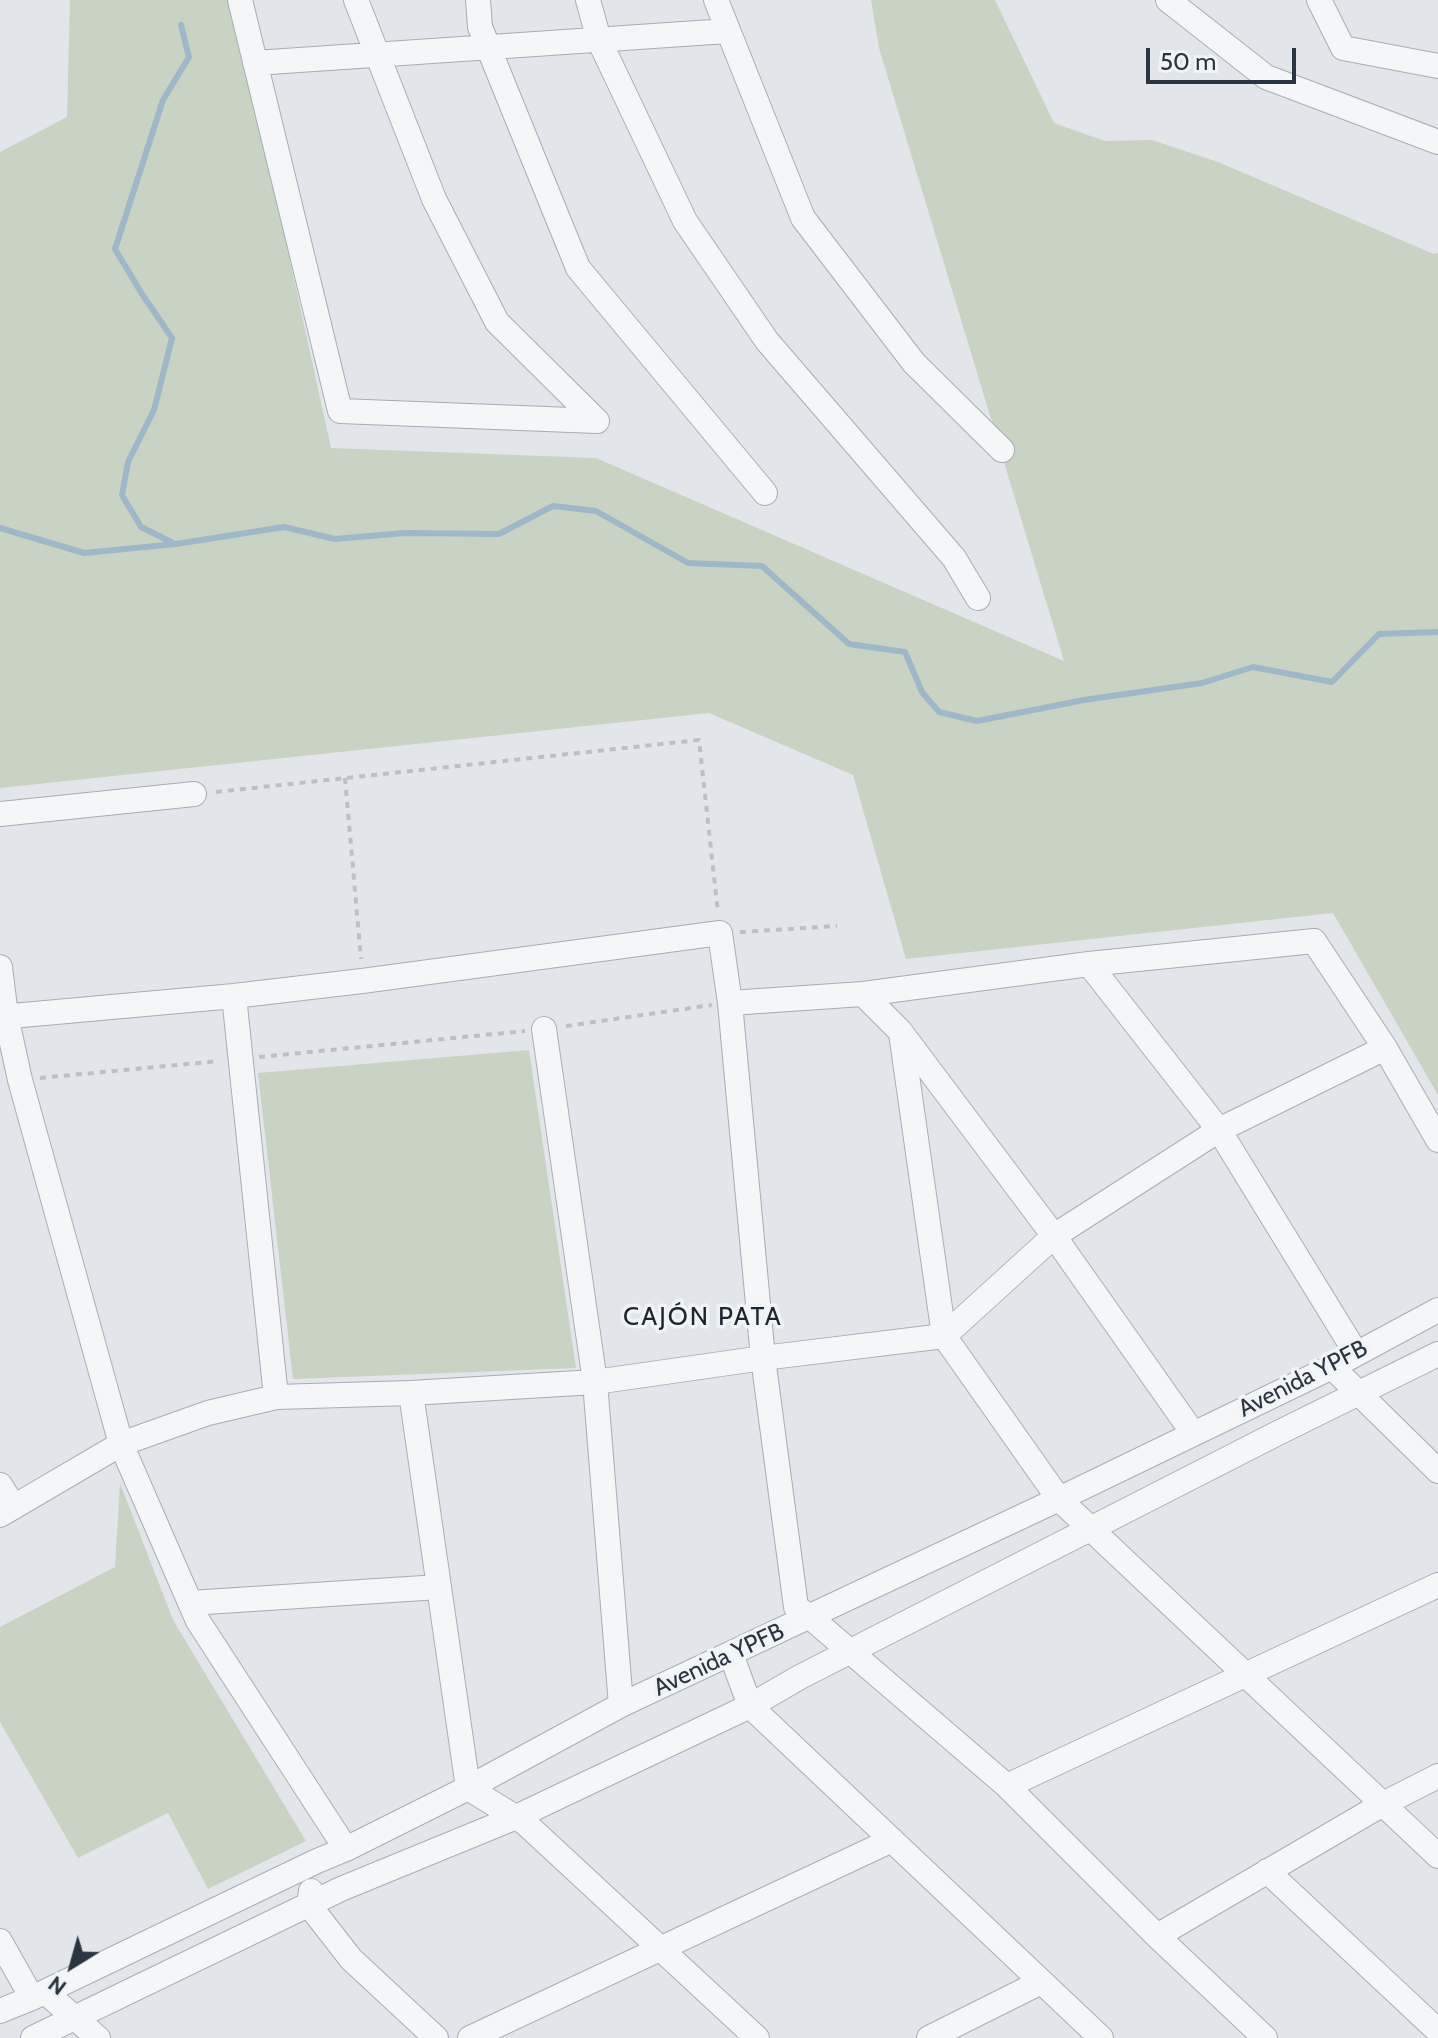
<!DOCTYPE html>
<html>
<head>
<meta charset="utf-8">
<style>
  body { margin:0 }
  #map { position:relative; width:1438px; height:2038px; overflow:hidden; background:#e2e6ea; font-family:Cabin,sans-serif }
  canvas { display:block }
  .north { position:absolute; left:32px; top:1926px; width:80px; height:80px; -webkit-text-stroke:6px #f1f4f7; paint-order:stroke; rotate:217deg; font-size:22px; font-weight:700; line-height:32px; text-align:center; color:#2a3541 }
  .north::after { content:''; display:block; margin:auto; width:28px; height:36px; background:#2a3541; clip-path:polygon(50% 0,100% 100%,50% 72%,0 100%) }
  .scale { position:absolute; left:1146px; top:48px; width:150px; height:36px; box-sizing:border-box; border:4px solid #2a3541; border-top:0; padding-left:10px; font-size:24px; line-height:28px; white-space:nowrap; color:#2a3541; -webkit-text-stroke:6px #f1f4f7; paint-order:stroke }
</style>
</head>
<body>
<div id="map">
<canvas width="1438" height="2038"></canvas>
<div class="north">N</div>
<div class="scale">50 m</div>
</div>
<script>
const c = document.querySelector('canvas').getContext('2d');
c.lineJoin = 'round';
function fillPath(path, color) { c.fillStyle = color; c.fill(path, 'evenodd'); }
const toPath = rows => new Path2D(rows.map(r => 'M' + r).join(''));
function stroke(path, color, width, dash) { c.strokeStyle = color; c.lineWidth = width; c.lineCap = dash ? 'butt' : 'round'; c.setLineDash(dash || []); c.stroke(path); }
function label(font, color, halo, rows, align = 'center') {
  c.font = font + ' Cabin,sans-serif'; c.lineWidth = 7; c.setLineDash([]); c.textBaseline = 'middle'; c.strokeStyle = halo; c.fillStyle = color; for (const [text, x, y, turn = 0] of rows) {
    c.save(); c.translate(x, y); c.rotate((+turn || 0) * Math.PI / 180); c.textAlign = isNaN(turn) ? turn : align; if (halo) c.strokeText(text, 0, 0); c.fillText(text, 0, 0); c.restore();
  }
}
const green = toPath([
  [70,0,233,0,331,448,596,458,1064,661,879,48,871,0,995,0,1054,123,1105,141,1152,140,1218,162,1434,254,1438,253,1438,1095,1333,913,906,959,853,775,709,713,0,788,0,152,67,117],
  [529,1050,576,1368,293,1379,258,1073],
  [120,1483,173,1620,306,1841,208,1889,168,1813,78,1858,0,1722,0,1627,115,1567]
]);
const stream = toPath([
  [0,528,84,553,176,544,284,527,335,539,405,533,499,534,553,506,596,511,688,563,762,566,849,644,905,652,922,692,939,712,977,721,1084,700,1202,683,1253,667,1332,682,1379,634,1438,632],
  [173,543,141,527,122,495,128,462,154,410,172,338,142,294,115,249,163,100,189,57,181,25]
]);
const path = toPath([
  [345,778,361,959],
  [216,792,699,740,718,913],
  [740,932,837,926],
  [566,1026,712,1005],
  [259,1057,525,1031],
  [40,1078,219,1061]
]);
const minor = toPath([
  [240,0,340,411,597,421],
  [356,0,434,199,497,322,597,421],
  [478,0,480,27,578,268,765,493],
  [588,0,599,40,685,221,767,341,954,558,978,598],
  [716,0,803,218,914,363,1002,450],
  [1168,0,1266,77,1438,142],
  [1319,0,1343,48,1438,66],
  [255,63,727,31],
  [0,814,194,794],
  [1089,964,1219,1130,1356,1353],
  [0,967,6,1016,20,1080,121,1444,198,1621,346,1849],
  [863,994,900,1031,1054,1236,1193,1433],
  [234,996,276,1397],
  [730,1003,863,994,1089,964,1314,941,1385,1048,1438,1140],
  [0,1017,234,996,362,981,720,933,730,1003,763,1358,796,1607,810,1617,1007,1786,1157,1936,1265,2038],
  [544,1029,595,1382,621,1705],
  [901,1033,944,1336],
  [944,1336,1054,1236,1219,1130,1385,1048],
  [1332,1367,1438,1471],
  [411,1393,468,1788,525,1823,757,2038],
  [0,1485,14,1507],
  [0,1515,121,1444,208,1413,276,1397,411,1393,595,1382,763,1358,944,1336,1059,1499,1438,1856],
  [190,1603,439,1587],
  [731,1654,750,1706,1101,2038],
  [1007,1786,1438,1585],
  [1267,1871,1438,2031],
  [311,1891,309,1905,351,1959,436,2038],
  [1157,1936,1383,1804,1438,1776],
  [0,1941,32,1998],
  [45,1992,98,2038],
  [0,2011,32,1998,317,1861,346,1849,468,1788,621,1705,1059,1499,1332,1367,1438,1310],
  [33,2038,341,1889,514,1818,750,1706,800,1677,1278,1433,1438,1354],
  [470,2038,892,1840],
  [929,2038,1041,1982]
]);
const streetNames = [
  ["Avenida YPFB",1303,1379,-27],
  ["Avenida YPFB",719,1660,-25]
];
const neighbourhoodNames = [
  ["CAJÓN PATA",703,1317]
];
fillPath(green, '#c9d3c3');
stroke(stream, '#9eb7c9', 6);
stroke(minor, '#a7adb4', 26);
stroke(path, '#bbc0c5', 4, [6, 6]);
stroke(minor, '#f4f6f8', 24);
label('24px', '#2a3541', '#f1f4f7', streetNames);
c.letterSpacing = '2px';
label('26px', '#1c2632', '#f1f4f7', neighbourhoodNames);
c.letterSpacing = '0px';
</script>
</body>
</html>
